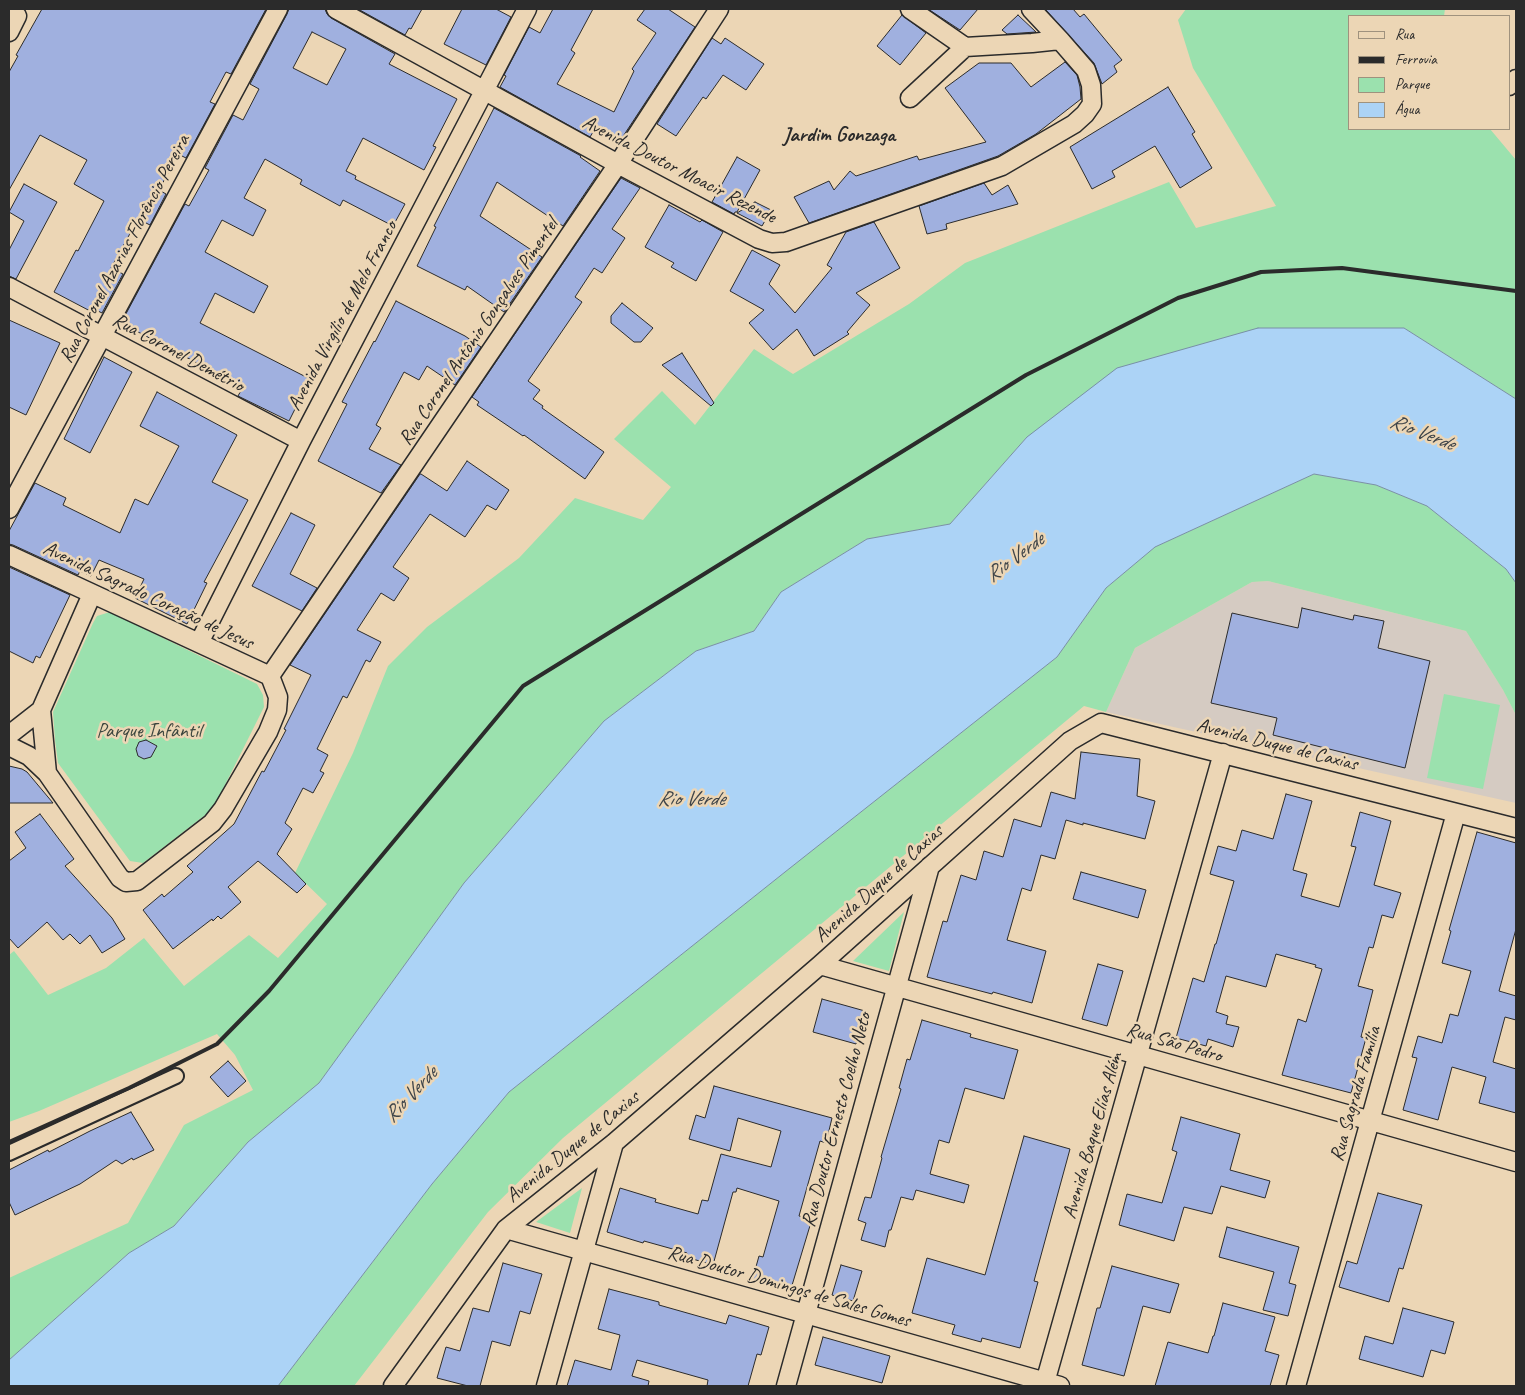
<!DOCTYPE html>
<html>
<head>
<meta charset="utf-8">
<style>
  body { margin:0 }
  #map { position:relative; width:1525px; height:1395px; overflow:hidden; background:#ecd6b5; font-family:Caveat,sans-serif }
  canvas { display:block }
  .frame { position:absolute; inset:0; border:10px solid #2b2b2b; pointer-events:none }
  .legend { position:absolute; left:1348px; top:15px; width:162px; height:115px; box-sizing:border-box; background:#ecd6b5; border:1px solid #9f927e; margin:0; padding:6px 9px; list-style:none; font-size:15px; color:#2b2b2b }
  .legend li { display:flex; align-items:center; gap:10px; height:25px }
  .legend b { width:25px; border:1px solid #9f927e }
</style>
</head>
<body>
<div id="map">
<canvas width="1525" height="1395"></canvas>
<div class="frame"></div>
<ul class="legend">
<li><b style="height:6px;background:#ecd6b5"></b>Rua</li>
<li><b style="height:6px;background:#2b2b2b"></b>Ferrovia</li>
<li><b style="height:14px;background:#9be1ae"></b>Parque</li>
<li><b style="height:14px;background:#acd3f6"></b>Água</li>
</ul>
</div>
<script>
const c = document.querySelector('canvas').getContext('2d');
c.lineJoin = 'round';
function fillPath(path, color) { c.fillStyle = color; c.fill(path, 'evenodd'); }
const toPath = rows => new Path2D(rows.map(r => 'M' + r).join(''));
function stroke(path, color, width, dash) { c.strokeStyle = color; c.lineWidth = width; c.lineCap = dash ? 'butt' : 'round'; c.setLineDash(dash || []); c.stroke(path); }
function label(font, color, halo, rows, align = 'center') {
  c.font = font + ' Caveat,sans-serif'; c.lineWidth = 5; c.setLineDash([]); c.textBaseline = 'middle'; c.strokeStyle = halo; c.fillStyle = color; for (const [text, x, y, turn = 0] of rows) {
    c.save(); c.translate(x, y); c.rotate((+turn || 0) * Math.PI / 180); c.textAlign = isNaN(turn) ? turn : align; if (halo) c.strokeText(text, 0, 0); c.fillText(text, 0, 0); c.restore();
  }
}
const built = toPath([
  [1268,581,1466,631,1503,690,1516,715,1516,803,1106,712,1135,648,1252,582]
]);
const green = toPath([
  [1186,9,1445,9,1444,16,1349,16,1349,129,1490,129,1516,160,1516,399,1404,328,1027,437,950,524,867,539,781,592,754,631,696,651,604,721,464,883,319,1083,248,1142,174,1226,129,1253,9,1360,9,1278,128,1223,184,1125,253,1090,235,1055,217,1034,39,1111,9,1122,9,955,14,951,48,995,106,968,144,938,184,986,249,935,278,958,327,904,295,873,353,753,388,666,427,627,519,558,575,498,643,520,671,487,614,439,662,391,695,425,754,349,793,374,909,304,965,263,1169,182,1196,228,1276,206,1193,68,1178,20],
  [1314,474,1376,485,1427,506,1506,569,1516,583,1516,715,1503,690,1466,631,1268,581,1252,582,1135,648,1106,712,1084,706,563,1138,488,1212,354,1386,278,1386,432,1184,509,1092,785,872,1057,657,1106,588,1155,547],
  [110,612,257,684,263,695,264,707,213,809,143,863,130,861,58,763,55,740,53,712,93,623,97,616],
  [1444,694,1500,705,1483,789,1427,778],
  [904,912,889,971,853,961],
  [582,1188,570,1233,536,1222]
]);
const water = toPath([
  [1258,328,1404,328,1516,399,1516,583,1506,569,1427,506,1376,485,1314,474,1155,547,1106,588,1057,657,785,872,509,1092,432,1184,278,1386,9,1386,9,1360,129,1253,174,1226,248,1142,319,1083,464,883,604,721,696,651,754,631,781,592,867,539,950,524,1027,437,1117,368,1258,328]
]);
const building = toPath([
  [42,9,266,9,231,74,226,72,210,102,215,104,186,158,178,154,159,190,166,194,150,225,138,219,111,268,123,274,102,313,94,309,92,312,54,292,76,250,78,251,104,201,74,184,87,160,40,135,9,190,9,72,18,56,16,55,42,9],
  [289,9,325,9,327,14,331,18,395,54,389,64,457,99,433,146,436,147,424,170,363,138,346,171,356,176,355,179,405,204,393,226,343,200,340,206,300,184,302,180,265,159,244,198,266,210,253,236,222,220,205,252,268,286,254,313,215,293,200,323,310,379,289,421,238,396,243,387,121,323,185,204,189,206,209,170,205,168,233,115,243,120,259,89,250,84,287,14,289,9],
  [312,32,346,49,327,85,293,68,312,32],
  [358,9,422,9,411,29,409,28,405,35,358,9],
  [462,9,496,9,511,17,486,65,444,44,462,9],
  [553,9,593,9,571,50,575,53,557,84,614,112,634,71,632,69,656,33,637,20,645,9,668,9,695,27,620,141,595,129,590,137,500,87,506,76,504,75,529,27,540,33,553,9],
  [928,9,978,9,960,30,928,9],
  [1045,9,1073,9,1080,17,1084,14,1122,60,1114,66,1117,72,1102,84,1094,63,1045,9],
  [902,15,926,33,900,65,877,46,902,15],
  [1018,15,1036,32,1007,34,1002,30,1018,15],
  [712,38,721,44,725,38,764,64,746,90,723,75,706,99,703,97,676,136,657,124,712,38],
  [1065,62,1077,75,1080,87,1081,99,1036,134,998,156,809,223,794,197,829,181,834,190,850,171,856,176,917,156,919,160,986,142,945,88,979,63,1011,63,1031,87,1065,62],
  [1168,87,1195,132,1192,134,1212,168,1180,188,1155,146,1112,171,1115,177,1092,189,1070,147,1168,87],
  [494,108,581,156,580,157,600,171,563,226,497,182,480,216,542,257,504,312,467,286,465,290,417,266,436,227,434,226,494,108],
  [737,157,760,170,737,212,735,212,734,214,712,202,737,157],
  [621,178,640,188,612,229,625,238,602,273,594,268,575,297,582,302,528,381,540,390,533,399,543,406,542,408,604,452,585,479,524,435,523,436,477,405,479,402,472,397,621,178],
  [984,183,992,195,1008,185,1018,204,946,224,947,229,927,234,919,206,984,183],
  [24,184,57,202,16,279,9,276,9,250,24,221,9,212,24,184],
  [755,202,771,210,762,226,737,213,755,202],
  [669,205,700,222,702,220,723,232,696,281,671,267,674,263,645,247,669,205],
  [874,222,900,268,856,293,870,305,847,332,849,334,814,356,797,329,773,350,749,323,764,310,730,291,752,250,780,265,769,284,795,313,832,268,827,265,846,232,874,222],
  [396,301,465,336,481,347,455,385,427,366,419,380,404,372,376,425,381,428,369,449,401,465,381,493,318,461,347,404,342,402,374,341,375,342,396,301],
  [622,303,653,328,641,342,634,342,611,323,611,316,622,303],
  [9,320,60,343,26,415,9,407,9,320],
  [682,353,714,403,711,406,662,365,682,353],
  [104,357,132,372,90,453,64,439,104,357],
  [157,392,237,435,212,482,248,500,204,582,207,583,187,624,135,598,144,579,99,560,91,576,80,571,78,575,13,545,9,544,9,531,35,483,66,498,63,505,120,533,135,499,148,505,179,446,140,426,157,392],
  [467,461,509,490,496,510,487,505,465,537,430,514,393,567,409,578,394,601,381,593,357,630,381,642,370,662,366,660,347,698,343,696,317,749,328,755,320,771,324,773,313,793,303,788,285,823,292,829,277,854,306,884,297,893,258,861,228,887,241,902,221,919,218,916,213,921,212,919,173,949,143,910,162,894,164,897,193,872,187,866,234,824,262,771,264,772,286,730,284,729,311,675,290,665,420,474,421,474,447,491,467,461],
  [291,513,315,525,290,574,317,588,302,611,252,586,291,513],
  [9,567,70,595,40,658,36,656,33,663,9,651,9,567],
  [1302,608,1353,620,1354,615,1384,621,1378,648,1430,661,1405,768,1273,735,1277,718,1211,703,1232,613,1298,628,1302,608],
  [146,740,157,746,151,757,144,759,138,756,136,749,139,742,146,740],
  [1081,752,1140,759,1137,796,1155,801,1145,839,1083,823,1083,825,1066,820,1055,859,1041,855,1031,891,1022,888,1007,940,1046,951,1032,1003,993,992,992,994,927,977,943,921,947,922,961,875,976,880,984,851,1003,857,1014,819,1041,827,1051,792,1075,799,1081,752],
  [9,766,22,769,27,772,53,803,9,803,9,766],
  [1286,794,1312,801,1293,870,1307,874,1301,896,1339,907,1356,847,1351,846,1360,812,1391,821,1374,885,1401,893,1393,918,1382,915,1373,948,1369,947,1358,986,1373,990,1361,1037,1366,1038,1351,1093,1282,1075,1298,1019,1306,1022,1322,969,1315,967,1316,965,1276,954,1266,987,1226,976,1216,1012,1228,1016,1226,1024,1239,1027,1233,1047,1208,1039,1206,1046,1176,1038,1193,978,1204,982,1215,944,1216,944,1234,881,1210,874,1218,846,1236,851,1242,830,1273,839,1286,794],
  [40,814,74,859,65,866,112,918,125,939,102,953,90,935,80,944,70,934,63,940,47,922,18,948,9,938,9,861,26,848,15,832,40,814],
  [1477,832,1516,843,1516,929,1499,991,1516,996,1516,1020,1505,1017,1493,1062,1516,1069,1516,1113,1479,1103,1486,1077,1452,1067,1438,1120,1403,1110,1417,1058,1412,1057,1418,1036,1442,1043,1450,1014,1458,1016,1471,971,1442,963,1451,931,1449,930,1477,832],
  [1081,872,1146,890,1138,918,1073,899,1081,872],
  [1098,964,1123,971,1107,1026,1082,1019,1098,964],
  [822,999,865,1011,856,1044,813,1032,822,999],
  [922,1020,971,1034,970,1037,1018,1050,1004,1099,965,1088,949,1143,939,1140,930,1174,969,1185,964,1203,916,1190,913,1200,901,1197,891,1230,889,1230,885,1247,861,1240,866,1223,858,1220,865,1197,871,1198,882,1158,881,1157,901,1089,899,1088,907,1059,910,1060,922,1020],
  [228,1061,246,1081,228,1097,210,1077,228,1061],
  [714,1086,832,1118,826,1143,820,1141,799,1216,812,1219,790,1292,752,1281,759,1256,763,1257,779,1201,737,1188,736,1192,733,1192,713,1265,686,1257,687,1253,644,1241,643,1243,607,1232,620,1188,656,1199,655,1202,698,1214,702,1200,708,1201,721,1154,771,1167,781,1131,738,1118,730,1151,689,1139,696,1115,705,1118,714,1086],
  [131,1112,154,1150,133,1160,132,1158,122,1164,116,1160,80,1184,15,1215,9,1202,9,1170,48,1150,49,1152,90,1131,131,1112],
  [1181,1117,1240,1134,1230,1170,1270,1181,1265,1198,1221,1186,1212,1214,1184,1207,1174,1241,1119,1225,1127,1194,1162,1203,1177,1152,1172,1150,1181,1117],
  [1024,1136,1070,1149,1034,1281,1038,1282,1020,1348,982,1338,981,1342,952,1334,955,1325,912,1313,927,1258,985,1275,1024,1136],
  [1378,1193,1422,1205,1403,1269,1399,1268,1389,1302,1339,1287,1347,1261,1357,1264,1378,1193],
  [1227,1227,1299,1247,1289,1283,1296,1285,1288,1316,1263,1310,1274,1272,1219,1257,1227,1227],
  [503,1263,542,1274,530,1314,520,1311,510,1346,492,1341,480,1386,468,1386,437,1378,446,1347,460,1351,473,1308,489,1312,503,1263],
  [841,1265,862,1271,853,1301,832,1295,841,1265],
  [1112,1266,1179,1284,1170,1313,1143,1306,1124,1376,1082,1365,1097,1308,1100,1308,1112,1266],
  [609,1289,659,1302,659,1305,726,1324,729,1315,769,1327,761,1355,757,1354,748,1386,707,1386,708,1380,637,1360,632,1376,649,1381,648,1386,567,1386,575,1360,611,1370,620,1335,598,1329,609,1289],
  [1223,1303,1275,1317,1265,1351,1279,1355,1270,1386,1155,1386,1168,1342,1208,1353,1213,1336,1214,1336,1223,1303],
  [1403,1308,1454,1322,1445,1354,1431,1350,1423,1377,1359,1359,1365,1336,1393,1344,1403,1308],
  [823,1337,890,1356,882,1383,815,1365,823,1337]
]);
const pedestrian = toPath([
  [9,1153,176,1076]
]);
const minor = toPath([
  [336,9,618,164,759,239,772,243,786,242,1002,166,1074,124,1085,114,1092,104,1091,85,1086,70,1060,40,1031,9],
  [910,9,965,47,1032,43,1060,40],
  [9,10,17,16,9,32],
  [1509,86,1516,79],
  [910,98,965,47],
  [9,287,301,441],
  [9,509,278,9],
  [9,555,270,676],
  [92,594,41,710,47,773,120,878,126,882,137,881,212,823,223,809,268,732,277,710,278,697,270,676],
  [199,643,301,441,527,9],
  [270,676,618,164,719,9],
  [9,735,41,710],
  [9,746,29,756,47,773],
  [820,965,1516,1162],
  [506,1229,1060,1386],
  [393,1386,506,1229,614,1143,820,965,1070,741,1101,723,1516,828],
  [546,1386,614,1143],
  [786,1386,930,866],
  [1044,1386,1223,753],
  [1296,1386,1456,813]
]);
const rail = toPath([
  [9,1142,129,1088,217,1044,269,991,523,686,1026,375,1178,298,1261,272,1342,268,1516,291]
]);
const streetNames = [
  ["Avenida Doutor Moacir Rezende",679,170,27],
  ["Rua Coronel Azarias Florêncio Pereira",125,249,-62],
  ["Avenida Virgílio de Melo Franco",343,316,-62],
  ["Rua Coronel Antônio Gonçalves Pimentel",479,332,-56],
  ["Rua Coronel Demétrio",178,353,28],
  ["Avenida Sagrado Coração de Jesus",148,596,25],
  ["Avenida Duque de Caxias",1277,745,14],
  ["Avenida Duque de Caxias",879,884,-42],
  ["Rua São Pedro",1174,1043,16],
  ["Rua Sagrada Família",1356,1094,-74],
  ["Rua Doutor Ernesto Coelho Neto",837,1120,-75],
  ["Avenida Baque Elías Além",1093,1136,-74],
  ["Avenida Duque de Caxias",573,1147,-39],
  ["Rua Doutor Domingos de Sales Gomes",789,1287,16]
];
const parkNames = [
  ["Parque Infântil",149,732]
];
const neighbourhoodNames = [
  ["Jardim Gonzaga",839,135]
];
const waterNames = [
  ["Rio Verde",1422,433,21],
  ["Rio Verde",1015,558,-37],
  ["Rio Verde",691,799],
  ["Rio Verde",411,1095,-47]
];
fillPath(built, '#d5cbc2');
fillPath(green, '#9be1ae');
fillPath(water, '#acd3f6');
stroke(water, '#7890a5', 1);
fillPath(building, '#a0b0df');
stroke(building, '#2b2b2b', 1);
stroke(pedestrian, '#2b2b2b', 18);
stroke(minor, '#2b2b2b', 21);
stroke(pedestrian, '#ecd6b5', 14);
stroke(minor, '#ecd6b5', 18);
stroke(rail, '#2b2b2b', 4);
label('20px', '#2b2b2b', '#ecd6b5', streetNames);
label('20px', '#3c463f', '#ecd6b5', parkNames);
label('bold 21px', '#2b2b2b', '#ecd6b5', neighbourhoodNames);
label('italic 21px', '#3e4449', '#ecd6b5', waterNames);
</script>
</body>
</html>
